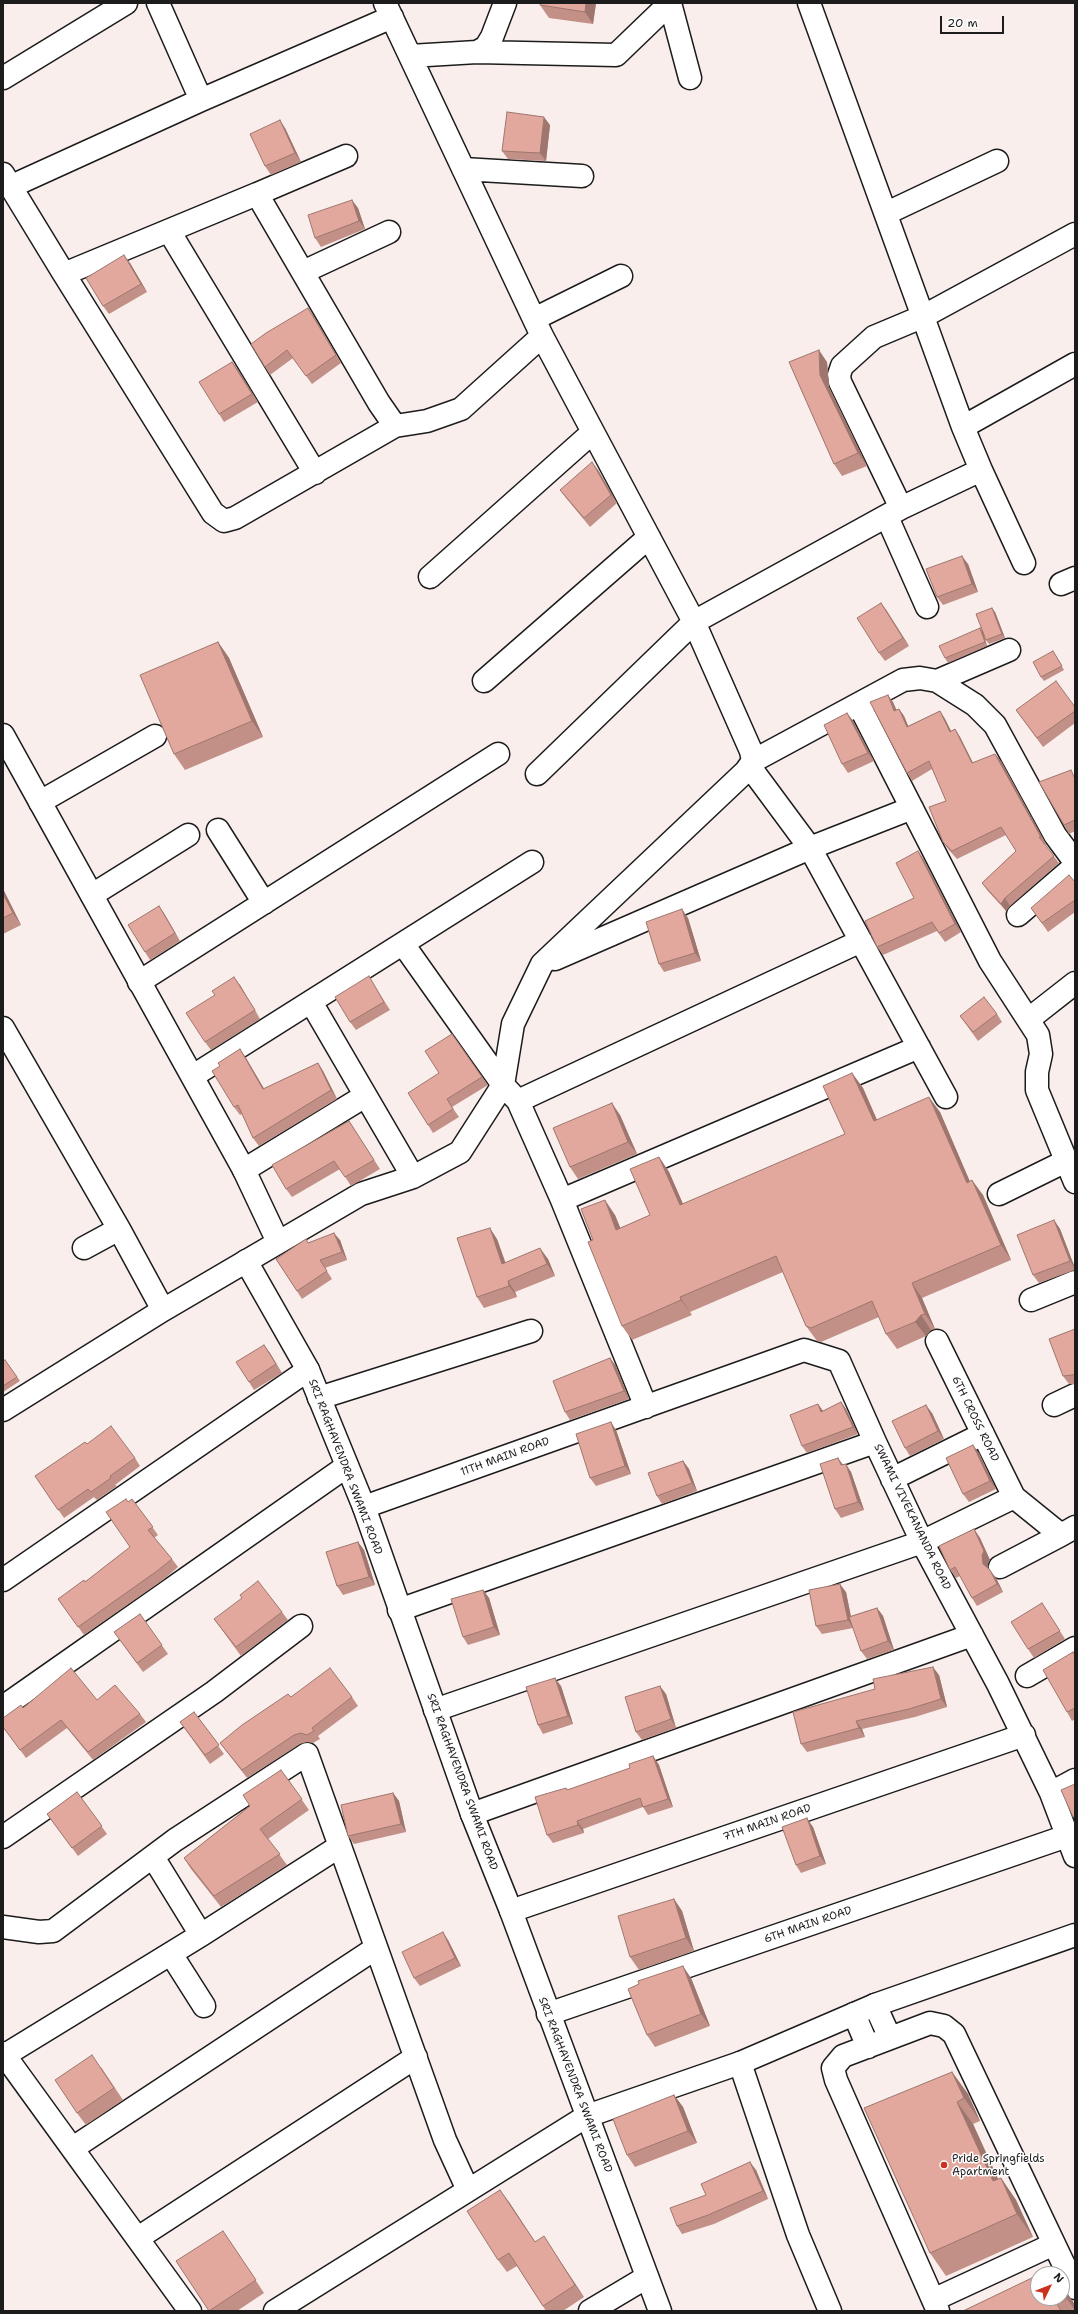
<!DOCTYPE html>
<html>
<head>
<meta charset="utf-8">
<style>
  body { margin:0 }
  #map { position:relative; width:1078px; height:2314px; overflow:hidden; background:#f9eeeb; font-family:"Shantell Sans",sans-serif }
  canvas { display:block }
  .frame { position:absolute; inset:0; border:4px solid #1c1c1c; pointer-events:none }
  .north { position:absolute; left:1030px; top:2266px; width:40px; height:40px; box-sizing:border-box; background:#fff; border:1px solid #a4a4a4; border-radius:50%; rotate:47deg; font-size:11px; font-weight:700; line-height:16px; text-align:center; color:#1c1c1c }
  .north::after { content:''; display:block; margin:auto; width:14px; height:18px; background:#c8321e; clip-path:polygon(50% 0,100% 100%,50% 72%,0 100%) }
  .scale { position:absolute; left:940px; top:16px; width:64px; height:18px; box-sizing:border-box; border:2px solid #1c1c1c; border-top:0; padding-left:5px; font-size:12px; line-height:14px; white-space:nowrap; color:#1c1c1c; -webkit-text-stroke:3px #fff; paint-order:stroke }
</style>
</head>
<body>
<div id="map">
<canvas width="1078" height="2314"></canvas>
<div class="frame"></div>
<div class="north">N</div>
<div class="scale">20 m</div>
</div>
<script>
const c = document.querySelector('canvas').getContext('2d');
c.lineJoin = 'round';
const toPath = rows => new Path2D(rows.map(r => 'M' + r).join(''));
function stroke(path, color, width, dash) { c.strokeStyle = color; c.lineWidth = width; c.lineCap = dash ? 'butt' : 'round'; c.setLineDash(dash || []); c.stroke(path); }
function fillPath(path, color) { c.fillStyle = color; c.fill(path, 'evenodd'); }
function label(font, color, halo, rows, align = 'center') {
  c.font = font + ' "Shantell Sans",sans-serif'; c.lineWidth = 3; c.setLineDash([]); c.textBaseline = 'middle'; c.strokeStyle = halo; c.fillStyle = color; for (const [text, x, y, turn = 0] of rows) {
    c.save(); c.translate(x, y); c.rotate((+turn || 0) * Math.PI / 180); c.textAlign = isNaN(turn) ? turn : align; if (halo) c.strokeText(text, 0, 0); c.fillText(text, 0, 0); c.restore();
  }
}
const street = toPath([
  [158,3,201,100],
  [670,3,690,78],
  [477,52,616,55,670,3],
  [410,56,477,52,486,47,492,37,505,3],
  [3,78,126,3],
  [463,169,582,176],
  [3,174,64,274,257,194,379,403,395,426,427,421,461,409,542,336],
  [12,186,201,100,392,17],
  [257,194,346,156],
  [887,213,997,161],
  [169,231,315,473],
  [303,272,389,232],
  [64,274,213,513,224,521,235,518,395,426],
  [534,319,621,276],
  [963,427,1075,364],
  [981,470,1024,563],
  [901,508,840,382,839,375,842,366,874,337,924,316,1075,234],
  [887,517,927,607],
  [430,577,593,432],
  [1061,584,1075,578],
  [484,681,649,537],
  [937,681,1009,650],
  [859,705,990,961,1038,1035,1041,1054,1037,1072,1037,1090,1075,1182],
  [753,761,903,680,920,678,937,681,975,705,995,725,1055,835,1075,862],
  [750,767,810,848,946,1097],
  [537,774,694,622,901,508,981,470,963,427,809,3],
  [40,802,155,736],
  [218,830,264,903],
  [92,895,188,835],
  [1018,915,1075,866],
  [403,944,503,1085,518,1101,562,1200,646,1407],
  [555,959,810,848,912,808],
  [139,982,498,754],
  [311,1002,413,1177],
  [1029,1019,1075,983],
  [3,1028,119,1229,163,1310],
  [193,1076,532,862],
  [518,1101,861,941],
  [244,1170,365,1096],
  [999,1194,1066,1161],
  [562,1200,919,1047],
  [84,1248,119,1229],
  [1031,1300,1075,1282],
  [937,1341,1014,1497],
  [319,1398,531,1331],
  [1054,1405,1075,1395],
  [3,1410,163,1310,361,1194,413,1177,460,1152,503,1085,513,1024,542,964,746,771,753,761,751,751,694,622,542,336,385,3],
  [892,1479,983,1434],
  [364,1507,804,1350,839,1361,875,1442,922,1542,998,1684,1051,1793,1075,1856],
  [1000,1567,1061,1535],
  [3,1580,308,1370],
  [399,1610,875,1442],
  [1027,1676,1075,1648],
  [3,1707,347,1466],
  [435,1710,922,1542,1014,1497,1061,1535,1075,1527],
  [1051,1793,1075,1780],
  [472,1814,972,1635],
  [3,1837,214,1692,301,1626],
  [153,1857,201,1935],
  [511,1911,1024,1735],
  [3,1927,39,1932,53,1931,175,1840,307,1754,445,2140,468,2190],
  [171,1954,204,2006],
  [875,2005,890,2038],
  [548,2014,1067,1836],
  [854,2014,868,2047],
  [3,2053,190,2311],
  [5,2055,201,1935,340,1846],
  [740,2063,798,2235,830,2311],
  [73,2148,376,1948],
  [138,2238,416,2057],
  [933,2300,1054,2244],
  [275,2311,587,2116],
  [590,2311,647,2277],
  [938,2311,836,2080,833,2068,843,2056,930,2023,944,2026,954,2034,1075,2288]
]);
const secondary = toPath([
  [3,735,244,1170,278,1242],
  [246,1261,308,1370,364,1507,472,1814,511,1911,660,2311],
  [587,2116,740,2063,875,2005,1075,1935]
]);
const wall = toPath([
  [540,3,596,3,593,24,549,18,540,5],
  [550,125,546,161,508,159,502,151],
  [285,128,301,162,271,175,265,166],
  [358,208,365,229,321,247,315,238],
  [130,263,147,292,109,314,103,306],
  [308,308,314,317,341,363,312,384,293,358,270,375,265,367],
  [232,362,238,370,258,402,224,422,219,414],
  [789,362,827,362,829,387,867,466,842,476,834,464],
  [598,470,617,503,590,527,566,498,560,490],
  [968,564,978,592,943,605,937,597],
  [881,603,909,646,885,661,879,653],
  [995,612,1005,638,989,644,986,640],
  [980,628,983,632,987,646,948,663,945,658],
  [218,642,229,658,263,737,185,770,174,754],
  [1053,651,1064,670,1044,681,1041,677],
  [893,702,896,710,899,709,904,716,908,726,940,711,945,719,951,731,955,729,960,737,973,763,1001,761,1046,844,1045,845,1059,863,1010,906,1006,911,987,890,982,883,1016,851,1006,835,957,859,948,849,943,842,946,801,932,769,912,781,907,773],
  [1075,707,1075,723,1043,747,1016,710],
  [847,713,853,721,874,761,848,773,842,764],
  [1075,775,1075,831,1069,834,1064,825],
  [918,851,924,860,961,932,945,942,937,931,883,955,877,947,914,898],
  [1075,882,1075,912,1048,932,1031,908],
  [3,889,21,925,3,934],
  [159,906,165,915,180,941,150,960,145,952],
  [688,918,701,961,664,972,659,964],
  [240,985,260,1019,211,1050,205,1042],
  [374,985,390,1010,356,1030,350,1022],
  [997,1014,1002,1022,978,1041,960,1016],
  [452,1034,488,1085,452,1107,459,1117,433,1133,428,1125,439,1073],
  [240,1049,246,1058,264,1089,318,1063,323,1071,337,1099,259,1146,253,1138,242,1114,240,1115,234,1107,220,1066],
  [852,1073,863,1088,877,1120,940,1112,970,1182,983,1195,1011,1260,922,1298,935,1329,931,1330,926,1336,897,1349,886,1334,879,1317,821,1342,817,1341,806,1326,783,1272,690,1312,692,1315,632,1340,622,1326,593,1240,615,1215,620,1228,650,1215,659,1157,669,1172,683,1204,845,1134],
  [620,1115,637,1154,578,1179,570,1167],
  [349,1121,380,1169,351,1186,340,1169,292,1197,286,1189],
  [1054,1220,1060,1229,1075,1268,1075,1270,1039,1283,1033,1275],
  [497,1239,505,1263,548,1259,555,1276,515,1292,517,1297,484,1308,477,1297],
  [340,1240,347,1260,325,1268,332,1279,302,1299,276,1259,308,1243],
  [1075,1329,1075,1384,1069,1384,1063,1376],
  [264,1345,282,1373,254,1390,249,1382],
  [5,1360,20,1381,3,1392,3,1361],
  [616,1366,629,1399,570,1420,565,1412],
  [841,1402,846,1409,858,1434,807,1453,802,1446,818,1404,823,1411],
  [932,1413,944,1439,910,1456,905,1448],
  [616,1430,631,1474,596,1486,590,1478],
  [87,1444,135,1458,140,1466,115,1485,117,1486,97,1500,94,1497,64,1518,35,1476],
  [979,1453,996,1489,969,1502,963,1494],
  [683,1461,689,1469,697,1491,662,1504,657,1496],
  [843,1465,851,1472,864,1510,841,1518,835,1509],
  [132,1499,158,1535,154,1538,172,1559,178,1567,163,1580,84,1635,58,1599,85,1582,130,1547,128,1502],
  [974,1529,980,1538,990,1560,988,1563,988,1569,996,1578,1003,1592,977,1606,972,1598,960,1576,956,1578,950,1570],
  [358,1542,364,1550,375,1585,343,1595,337,1586],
  [483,1590,489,1598,500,1635,468,1645,463,1637],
  [846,1592,851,1616,877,1608,883,1616,894,1650,867,1659,861,1651,853,1628,822,1634,816,1626],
  [1042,1603,1065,1639,1034,1658,1028,1649],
  [282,1612,288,1620,241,1656,214,1619],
  [140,1614,168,1654,143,1672,114,1632],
  [1075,1655,1075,1719,1072,1721,1067,1712],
  [939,1675,947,1707,915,1717,862,1729,865,1737,807,1752,801,1744],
  [561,1686,573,1724,543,1734,538,1725],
  [666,1694,676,1728,642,1740,636,1732],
  [291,1697,352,1697,358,1706,318,1736,320,1739,313,1743,307,1742,300,1744,247,1778,220,1743],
  [97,1700,140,1714,146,1722,93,1760,67,1728,26,1758,3,1727,23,1708],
  [194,1712,224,1754,210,1764,180,1722],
  [653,1756,659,1765,673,1807,648,1815,643,1807,583,1829,584,1833,553,1843,547,1835,566,1788,568,1790,630,1768],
  [281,1770,309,1810,268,1839,287,1865,221,1907,191,1869,184,1858,250,1806],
  [77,1792,107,1834,78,1856,47,1814],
  [393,1793,399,1801,406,1832,354,1844,348,1836],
  [813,1827,826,1864,801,1873,796,1865],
  [674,1899,682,1911,694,1951,639,1970,630,1957],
  [448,1940,461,1966,420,1986,414,1978],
  [691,1978,710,2026,655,2047,647,2035],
  [101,2067,123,2100,86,2125,77,2113],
  [952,2072,968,2094,980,2121,973,2124,998,2179,1001,2178,1016,2200,1033,2237,946,2276,930,2253],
  [674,2095,683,2107,697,2143,635,2167,627,2155],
  [756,2170,768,2199,714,2224,682,2234,677,2226,706,2195],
  [509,2202,535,2242,552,2249,584,2297,563,2311,546,2311,517,2266,507,2272,498,2260],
  [231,2243,264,2293,237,2311,209,2311],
  [1062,2298,1072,2300,1075,2305,1075,2311,963,2311]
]);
const shadedWall = toPath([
  [586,3,596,3,593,24,585,12],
  [544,117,550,125,546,161,540,153],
  [280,120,285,128,301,162,295,153],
  [352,200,358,208,365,229,359,221],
  [124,255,130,263,147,292,141,284],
  [308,308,314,317,341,363,336,355],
  [819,350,827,362,829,387,867,466,858,453,820,375],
  [232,362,238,370,258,402,252,394],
  [592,462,598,470,617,503,611,495],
  [962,556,968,564,978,592,972,584],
  [881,603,887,611,909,646,903,638],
  [992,608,995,612,1005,638,1002,634],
  [980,628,983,632,987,646,985,642],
  [218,642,229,658,263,737,252,721],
  [888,695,893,702,900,718,894,711],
  [899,709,904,716,912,735,907,727],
  [940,711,945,719,955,739,950,732],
  [847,713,853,721,874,761,868,753],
  [955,729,960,737,977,771,972,763],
  [995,754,1001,761,1046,844,1041,837],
  [918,851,924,860,961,932,955,924],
  [3,889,21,925,13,913,3,894],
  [1005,898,1010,906,1006,911,1001,904],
  [159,906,165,915,180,941,175,933],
  [682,909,688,918,701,961,695,953],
  [234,977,240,985,260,1019,255,1010],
  [240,1049,246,1058,269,1097,263,1089],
  [318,1063,323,1071,337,1099,331,1090],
  [852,1073,863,1088,884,1136,874,1121],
  [929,1097,940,1112,977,1198,967,1183],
  [612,1103,620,1115,637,1154,628,1142],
  [659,1157,669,1172,690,1220,680,1205],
  [972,1180,983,1195,1011,1260,1001,1245],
  [605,1200,615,1215,627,1244,616,1230],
  [1054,1220,1060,1229,1075,1268,1070,1261],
  [490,1228,497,1239,510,1275,502,1264],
  [334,1233,340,1240,347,1260,342,1252],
  [540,1248,548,1259,555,1276,547,1264],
  [508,1281,515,1292,517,1297,509,1286],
  [912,1283,922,1298,935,1329,925,1314],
  [680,1297,692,1315,681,1300],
  [921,1315,931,1330,926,1336,915,1322],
  [264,1345,270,1353,282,1373,276,1364],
  [610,1358,616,1366,629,1399,624,1391],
  [841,1402,846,1409,858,1434,853,1427],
  [818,1404,823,1411,821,1412],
  [926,1405,932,1413,944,1439,938,1431],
  [611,1422,616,1430,631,1474,625,1466],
  [973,1445,979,1453,996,1489,990,1481],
  [838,1458,844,1466,841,1465],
  [683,1461,689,1469,697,1491,692,1483],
  [846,1464,851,1472,864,1510,858,1502],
  [974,1529,980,1538,990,1560,988,1563,989,1572,983,1564],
  [358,1542,364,1550,375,1585,369,1577],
  [990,1570,996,1578,1003,1592,997,1584],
  [840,1584,846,1592,853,1628,848,1620],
  [483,1590,489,1598,500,1635,494,1627],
  [877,1608,883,1616,894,1650,888,1641],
  [933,1667,939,1675,947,1707,941,1699],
  [555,1678,561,1686,573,1724,568,1716],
  [660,1686,666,1694,676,1728,671,1719],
  [856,1721,862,1729,865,1737,859,1728],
  [653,1756,659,1765,673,1807,668,1799],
  [393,1793,399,1801,406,1832,401,1824],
  [807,1818,813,1827,826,1864,820,1856],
  [577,1821,583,1829,584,1833,578,1825],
  [674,1899,682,1911,694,1951,686,1938],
  [443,1932,448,1940,461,1966,455,1958],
  [683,1966,691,1978,710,2026,701,2014],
  [952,2072,968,2094,980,2121,964,2098],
  [674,2095,683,2107,697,2143,688,2131],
  [957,2102,973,2124,1009,2203,993,2181],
  [750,2162,756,2170,768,2199,763,2191],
  [1001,2178,1016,2200,1033,2237,1017,2214],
  [500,2190,509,2202,543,2254,535,2242],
  [544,2236,552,2249,584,2297,575,2285],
  [1062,2285,1072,2300,1075,2305,1075,2310,1067,2299,1062,2289]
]);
const building = toPath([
  [540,3,586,3,585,12,540,5,540,3],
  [507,112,544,117,540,153,502,151,507,112],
  [280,120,295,153,265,166,250,134,280,120],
  [352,200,359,221,315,238,308,215,352,200],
  [124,255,141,284,103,306,86,278,124,255],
  [308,308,336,355,306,376,287,350,265,367,251,344,266,333,308,308],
  [819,350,820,375,858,453,834,464,789,362,819,350],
  [232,362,252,394,219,414,199,382,232,362],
  [592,462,611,495,584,518,560,490,592,462],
  [962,556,972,584,937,597,926,569,962,556],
  [881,603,903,638,879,653,857,618,881,603],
  [992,608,1002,634,986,640,976,614,992,608],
  [980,628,985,642,945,658,939,646,980,628],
  [218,642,252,721,174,754,140,675,218,642],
  [1053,651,1062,666,1041,677,1033,662,1053,651],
  [1056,681,1075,707,1075,711,1037,738,1016,710,1056,681],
  [888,695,894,711,899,709,907,727,940,711,950,732,955,729,972,763,995,754,1041,837,1039,837,1054,856,1005,898,1001,904,982,883,1016,851,1001,827,952,851,943,842,929,807,946,801,929,761,907,773,870,702,888,695],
  [847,713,868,753,842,764,824,725,847,713],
  [1071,770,1075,779,1075,820,1064,825,1039,782,1071,770],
  [918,851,955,924,939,933,932,922,877,947,865,921,914,898,896,863,918,851],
  [1069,875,1075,882,1075,900,1042,923,1031,908,1069,875],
  [3,894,13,913,3,918,3,894],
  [159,906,175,933,145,952,128,925,159,906],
  [682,909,695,953,659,964,646,922,682,909],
  [369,976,384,1002,350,1022,335,997,369,976],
  [234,977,255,1010,205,1042,186,1013,215,995,212,991,234,977],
  [984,997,997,1014,973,1032,960,1016,984,997],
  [452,1034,482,1077,447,1099,453,1109,428,1125,408,1093,439,1073,425,1051,452,1034],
  [240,1049,263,1089,318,1063,331,1090,253,1138,238,1105,234,1107,212,1071,220,1066,218,1063,240,1049],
  [852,1073,874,1121,929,1097,967,1183,972,1180,1001,1245,912,1283,925,1314,921,1315,915,1322,886,1334,872,1301,811,1328,806,1326,776,1256,680,1297,681,1300,622,1326,588,1242,593,1240,581,1209,605,1200,616,1230,650,1215,630,1169,659,1157,680,1205,845,1134,823,1086,852,1073],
  [612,1103,628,1142,570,1167,553,1128,612,1103],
  [349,1121,374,1160,345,1177,334,1161,286,1189,272,1165,349,1121],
  [1054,1220,1070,1261,1033,1275,1017,1235,1054,1220],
  [490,1228,502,1264,540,1248,547,1264,508,1281,509,1286,477,1297,457,1238,490,1228],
  [334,1233,342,1252,320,1260,327,1271,297,1291,276,1259,306,1239,308,1243,334,1233],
  [1075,1329,1075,1374,1072,1375,1063,1376,1049,1339,1075,1329],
  [264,1345,276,1364,249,1382,236,1362,264,1345],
  [610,1358,624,1391,565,1412,553,1381,610,1358],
  [5,1360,17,1377,3,1386,3,1361,5,1360],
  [841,1402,853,1427,802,1446,790,1415,818,1404,821,1412,841,1402],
  [926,1405,938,1431,905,1448,892,1421,926,1405],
  [611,1422,625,1466,590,1478,576,1434,611,1422],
  [111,1426,135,1458,110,1476,111,1478,91,1492,88,1489,58,1510,35,1476,85,1442,87,1444,111,1426],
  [973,1445,990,1481,963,1494,946,1458,973,1445],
  [838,1458,841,1465,846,1464,858,1502,835,1509,820,1464,838,1458],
  [683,1461,692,1483,657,1496,648,1473,683,1461],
  [126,1499,128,1502,132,1499,153,1527,148,1530,172,1559,157,1571,78,1627,58,1599,84,1580,85,1582,130,1547,106,1512,126,1499],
  [974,1529,984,1551,982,1555,983,1564,990,1570,997,1584,972,1598,955,1567,950,1570,939,1546,974,1529],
  [358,1542,369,1577,337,1586,326,1552,358,1542],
  [258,1581,282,1612,236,1647,214,1619,242,1598,240,1595,258,1581],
  [840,1584,848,1620,816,1626,809,1590,840,1584],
  [483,1590,494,1627,463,1637,451,1599,483,1590],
  [1042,1603,1060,1631,1028,1649,1011,1622,1042,1603],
  [877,1608,888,1641,861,1651,849,1617,877,1608],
  [140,1614,162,1645,137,1663,114,1632,140,1614],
  [1073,1652,1075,1655,1075,1708,1067,1712,1043,1670,1073,1652],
  [933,1667,941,1699,909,1709,856,1721,859,1728,801,1744,793,1712,875,1689,873,1679,933,1667],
  [71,1668,97,1700,115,1685,140,1714,88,1752,61,1720,20,1750,3,1727,3,1718,21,1705,23,1708,71,1668],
  [330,1668,352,1697,312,1728,314,1731,307,1735,301,1733,294,1735,242,1770,220,1743,242,1725,288,1694,291,1697,330,1668],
  [555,1678,568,1716,538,1725,526,1687,555,1678],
  [660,1686,671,1719,636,1732,625,1697,660,1686],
  [194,1712,219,1745,205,1755,180,1722,194,1712],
  [653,1756,668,1799,643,1807,640,1798,577,1821,578,1825,547,1835,535,1797,566,1788,567,1790,630,1768,629,1764,653,1756],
  [281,1770,302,1799,260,1829,280,1854,214,1896,184,1858,250,1806,243,1795,281,1770],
  [1075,1784,1075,1816,1073,1817,1061,1790,1075,1784],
  [77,1792,102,1826,72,1848,47,1814,77,1792],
  [393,1793,401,1824,348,1836,341,1805,393,1793],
  [807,1818,820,1856,796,1865,782,1827,807,1818],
  [674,1899,686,1938,630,1957,618,1916,674,1899],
  [443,1932,455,1958,414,1978,402,1952,443,1932],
  [683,1966,701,2014,647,2035,628,1989,639,1984,638,1981,683,1966],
  [92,2055,114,2088,77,2113,55,2080,92,2055],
  [952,2072,964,2098,957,2102,993,2181,1001,2178,1017,2214,930,2253,864,2108,952,2072],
  [674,2095,688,2131,627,2155,613,2119,674,2095],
  [750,2162,763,2191,708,2215,677,2226,670,2208,706,2195,701,2184,750,2162],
  [500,2190,535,2242,544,2236,575,2285,543,2306,509,2253,498,2260,467,2211,500,2190],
  [223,2231,256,2280,209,2311,176,2261,223,2231],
  [1048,2270,1052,2274,1039,2274,1048,2270],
  [1038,2275,1038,2298,1062,2298,1062,2289,1067,2299,1057,2304,1061,2311,963,2311,1038,2275]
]);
const markers = [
  [944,2165,4,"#c8321e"]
];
const streetNames = [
  ["6TH CROSS ROAD",975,1419,64],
  ["11TH MAIN ROAD",505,1457,-20],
  ["SRI RAGHAVENDRA SWAMI ROAD",345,1467,69],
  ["SWAMI VIVEKANANDA ROAD",912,1517,64],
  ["SRI RAGHAVENDRA SWAMI ROAD",462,1782,70],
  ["7TH MAIN ROAD",767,1823,-19],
  ["6TH MAIN ROAD",808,1925,-19],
  ["SRI RAGHAVENDRA SWAMI ROAD",575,2085,69]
];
const poiNames = [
  ["Pride Springfields",952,2159],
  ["Apartment",952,2172]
];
stroke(street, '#1c1c1c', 25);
stroke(secondary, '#1c1c1c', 25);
stroke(street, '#fff', 22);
stroke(secondary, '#fff', 22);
fillPath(wall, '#c29087');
fillPath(shadedWall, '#9e766e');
fillPath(building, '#e2a89d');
stroke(building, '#9e766e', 1);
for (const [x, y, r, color] of markers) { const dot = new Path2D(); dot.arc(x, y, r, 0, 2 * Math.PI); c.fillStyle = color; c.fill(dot); stroke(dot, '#fff', 1.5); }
label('11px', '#1c1c1c', '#fff', streetNames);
label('11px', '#1c1c1c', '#fff', poiNames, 'left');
</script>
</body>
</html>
